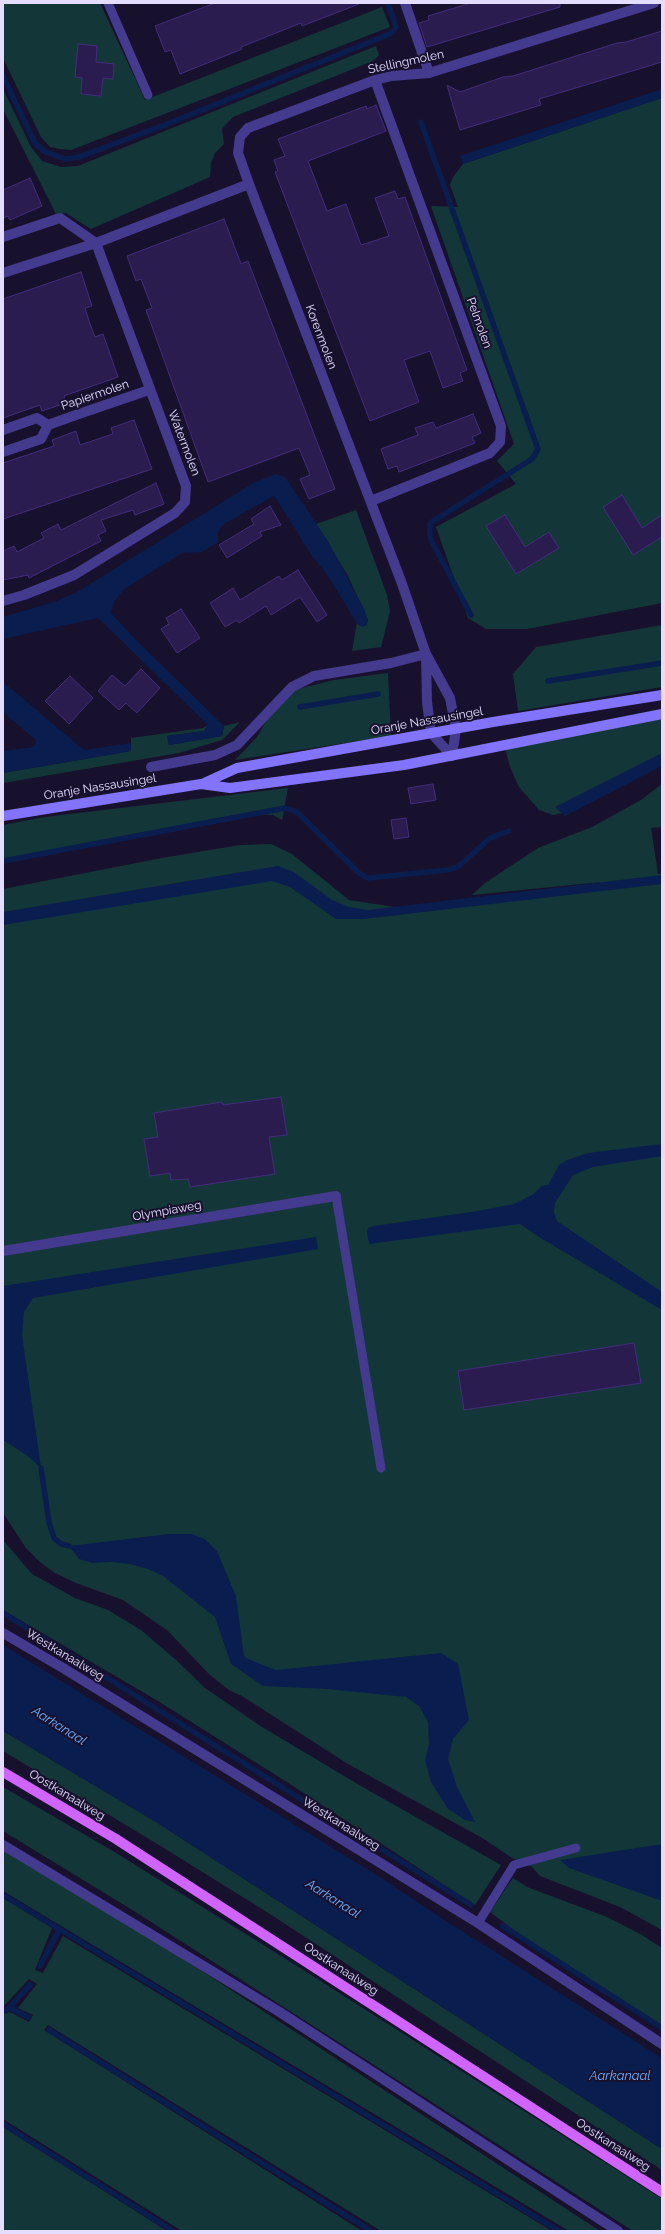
<!DOCTYPE html>
<html>
<head>
<meta charset="utf-8">
<style>
  body { margin:0 }
  #map { position:relative; width:665px; height:2234px; overflow:hidden; background:#18112e; font-family:Raleway,sans-serif }
  canvas { display:block }
  .frame { position:absolute; inset:0; border:4px solid #e4ddff; pointer-events:none }
</style>
</head>
<body>
<div id="map">
<canvas width="665" height="2234"></canvas>
<div class="frame"></div>
</div>
<script>
const c = document.querySelector('canvas').getContext('2d');
c.lineJoin = 'round';
function fillPath(path, color) { c.fillStyle = color; c.fill(path, 'evenodd'); }
const toPath = rows => new Path2D(rows.map(r => 'M' + r).join(''));
function stroke(path, color, width, dash) { c.strokeStyle = color; c.lineWidth = width; c.lineCap = dash ? 'butt' : 'round'; c.setLineDash(dash || []); c.stroke(path); }
function label(font, color, halo, rows, align = 'center') {
  c.font = font + ' Raleway,sans-serif'; c.lineWidth = 4; c.setLineDash([]); c.textBaseline = 'middle'; c.strokeStyle = halo; c.fillStyle = color; for (const [text, x, y, turn = 0] of rows) {
    c.save(); c.translate(x, y); c.rotate((+turn || 0) * Math.PI / 180); c.textAlign = isNaN(turn) ? turn : align; if (halo) c.strokeText(text, 0, 0); c.fillText(text, 0, 0); c.restore();
  }
}
const green = toPath([
  [3,3,100,3,145,100,382,7,390,27,71,150,60,149,50,147,41,137,3,58],
  [376,46,379,55,373,61,233,117,222,129,224,144,215,153,211,163,210,177,91,229,66,213,56,214,3,109,3,89,31,147,42,161,61,167,78,166],
  [662,98,662,603,527,629,486,629,468,618,436,527,516,484,497,461,514,444,431,206,458,207,450,185,453,177,463,164],
  [356,510,387,595,390,611,381,647,352,651,357,623,360,626,368,620,348,576,316,524],
  [662,625,662,687,518,711,513,674,536,647],
  [388,673,391,736,235,760,257,737,277,702,289,691,334,680],
  [662,717,662,757,568,812,553,815,539,810,519,787,510,767,504,744],
  [240,722,222,740,179,753,3,783,3,773,131,751,131,738,203,728,208,725,204,731,167,736,169,745,222,736,224,726],
  [662,784,662,827,651,828,658,874,662,874,662,1930,620,1907,540,1876,532,1867,512,1858,484,1839,348,1764,242,1696,229,1690,209,1674,167,1630,123,1600,76,1583,55,1573,40,1562,26,1548,3,1513,3,889,162,858,240,845,271,844,292,854,349,900,414,910,601,882,472,895,485,883,538,848,592,827,641,800],
  [288,788,282,820,273,815,252,814,212,819,3,860,3,825,45,817],
  [3,1540,32,1574,75,1598,108,1610,141,1630,175,1659,205,1688,262,1727,366,1789,501,1865,475,1905,290,1784,158,1701,3,1610],
  [3,1731,156,1822,662,2149,662,2170,270,1914,159,1845,3,1751],
  [3,1787,113,1851,297,1966,662,2199,662,2231,633,2231,134,1911,3,1831],
  [3,1849,179,1956,600,2231,569,2231,3,1891],
  [513,1878,527,1887,607,1917,642,1935,662,1948,662,2025,528,1941,490,1912],
  [3,1898,52,1928,35,1970,43,1973,63,1936,552,2231,381,2231,48,2025,44,2030,362,2231,182,2231,3,2119,3,2011,12,2013,29,2022,33,2015,18,2008,37,1984,29,1979,3,2007],
  [3,2127,167,2231,3,2231]
]);
const water = toPath([
  [662,89,662,98,463,164,460,156],
  [276,474,285,477,328,541,364,609,368,620,367,625,363,627,357,623,334,586,333,583,311,554,274,496,222,525,218,532,218,542,202,552,182,553,124,589,114,602,111,613,130,634,224,726,222,736,169,745,167,736,204,731,208,725,98,618,3,639,3,617,57,601,77,592,255,482],
  [3,682,84,750,131,743,131,751,3,773,3,751,33,747,36,743,36,740,3,712],
  [662,753,662,766,565,816,555,807],
  [278,866,294,872,332,900,349,907,368,910,662,875,662,884,364,919,336,919,290,887,272,881,3,925,3,912],
  [662,1144,662,1156,593,1167,573,1175,555,1203,554,1212,557,1221,662,1292,662,1310,539,1237,520,1224,369,1244,367,1232,368,1228,374,1226,478,1211,514,1204,532,1195,542,1186,548,1185,559,1165,567,1160,588,1153],
  [316,1237,318,1249,33,1298,24,1312,22,1335,41,1468,28,1456,3,1440,3,1286],
  [169,1534,192,1534,205,1539,217,1551,236,1596,244,1656,248,1659,276,1670,441,1653,458,1664,469,1720,453,1739,448,1759,457,1787,475,1822,465,1820,448,1809,431,1782,425,1760,429,1744,428,1722,419,1706,406,1697,328,1689,263,1686,231,1664,215,1617,163,1576,148,1569,130,1564,111,1562,92,1563,79,1559,69,1546],
  [3,1645,383,1879,443,1919,662,2058,662,2149,156,1822,3,1731],
  [662,1844,662,1901,569,1868,560,1860]
]);
const stream = toPath([
  [3,76,35,143,45,152,66,159,79,157,167,124,392,33,396,27,388,3],
  [421,122,538,449,532,459,430,523,430,538,471,615],
  [548,681,662,663],
  [300,707,378,694],
  [3,861,285,808,297,812,360,874,368,878,448,870,459,866,490,838,509,831],
  [41,1468,49,1522,54,1538,61,1544,69,1546],
  [3,1613,471,1905],
  [3,1895,559,2231],
  [503,1926,662,2028],
  [40,1966,59,1930],
  [10,2008,28,2017],
  [6,2011,30,1985],
  [49,2030,371,2231],
  [3,2124,173,2231]
]);
const building = toPath([
  [215,3,359,3,359,4,302,26,301,23,241,47,242,49,180,74,171,50,165,52,155,26,215,3],
  [471,3,560,3,560,7,427,47,419,23,429,20,428,16,471,3],
  [662,31,662,62,539,99,541,105,460,130,447,85,460,92,503,77,513,76,617,43,626,42,662,31],
  [78,44,97,46,96,62,114,64,113,79,103,78,101,96,81,94,82,78,75,77,78,44],
  [376,105,386,131,308,161,327,211,346,204,361,245,389,236,375,198,395,191,398,199,405,197,467,370,460,373,463,381,443,388,430,351,404,360,419,402,370,421,275,172,278,171,274,160,285,156,278,139,366,106,367,109,376,105],
  [30,178,42,206,10,220,8,216,3,218,3,190,30,178],
  [224,219,241,264,248,261,335,489,309,499,300,479,310,475,299,448,208,482,146,310,152,308,141,279,136,281,127,256,224,219],
  [81,272,92,306,85,308,90,324,95,337,103,334,118,377,64,396,66,403,42,411,40,405,3,418,3,299,81,272],
  [473,414,481,433,472,437,475,443,399,472,397,466,388,469,381,449,418,435,415,428,433,422,436,428,473,414],
  [134,420,152,469,3,519,3,463,54,446,52,440,76,431,80,445,113,434,111,428,134,420],
  [156,483,164,504,135,515,133,510,101,520,106,531,98,535,101,541,29,578,28,575,3,580,3,551,14,546,17,552,44,538,41,533,58,524,61,530,156,483],
  [622,495,642,528,662,515,662,537,633,555,603,507,622,495],
  [270,506,281,525,260,532,262,536,227,558,219,545,254,524,251,519,270,506],
  [505,515,525,547,549,532,559,548,516,574,486,526,505,515],
  [298,570,327,615,317,622,300,597,271,615,266,606,239,623,237,620,225,627,210,603,233,588,240,600,279,576,282,580,298,570],
  [181,609,200,638,177,653,161,629,169,624,166,618,181,609],
  [141,669,160,688,137,713,126,703,119,710,98,691,112,675,125,686,141,669],
  [70,676,93,698,69,724,45,701,70,676],
  [433,784,436,800,411,804,408,788,433,784],
  [406,818,409,837,394,839,391,820,406,818],
  [281,1097,287,1135,269,1137,275,1174,190,1187,188,1179,171,1180,170,1173,150,1176,144,1139,158,1137,154,1113,222,1102,223,1105,281,1097],
  [634,1343,641,1383,464,1410,458,1371,634,1343]
]);
const service = toPath([
  [108,3,148,95],
  [336,1196,381,1468],
  [478,1923,514,1865,576,1848]
]);
const pedestrian = toPath([
  [405,3,429,73],
  [3,430,37,418,48,425],
  [3,452,41,439,48,425,73,416]
]);
const minor = toPath([
  [249,184,238,153,240,137,248,128,375,80,392,76,429,73,654,3],
  [3,237,60,218,96,243,186,486,185,502,175,513,74,575,24,595,3,601],
  [3,273,96,243,249,184,401,581,426,654,450,698,456,729,452,756],
  [73,416,149,390],
  [371,501,490,453,500,442,501,426,375,80],
  [426,657,427,702,431,733,452,756],
  [151,767,215,755,237,745,292,687,314,676,391,663,426,654],
  [3,1251,336,1196],
  [3,1633,63,1668,478,1923,662,2044],
  [3,1845,278,2011,618,2231]
]);
const secondary = toPath([
  [202,784,237,768,493,722,662,695],
  [3,816,201,784,230,788,404,765,662,714]
]);
const primary = toPath([
  [3,1772,116,1839,662,2192]
]);
const streetNames = [
  ["Stellingmolen",406,62,-12],
  ["Pelmolen",479,323,70],
  ["Korenmolen",321,337,69],
  ["Papiermolen",95,395,-19],
  ["Watermolen",184,443,69],
  ["Oranje Nassausingel",427,721,-10],
  ["Oranje Nassausingel",100,787,-9],
  ["Olympiaweg",167,1211,-10],
  ["Westkanaalweg",65,1655,31],
  ["Oostkanaalweg",67,1795,31],
  ["Westkanaalweg",341,1824,32],
  ["Oostkanaalweg",341,1969,33],
  ["Oostkanaalweg",613,2145,33]
];
const waterNames = [
  ["Aarkanaal",59,1726,32],
  ["Aarkanaal",333,1899,32],
  ["Aarkanaal",620,2076]
];
fillPath(green, '#133738');
fillPath(water, '#091d4e');
stroke(stream, '#091d4e', 5.5);
fillPath(building, '#2a1c4f');
stroke(building, '#432d7c', 1);
stroke(service, '#443a8e', 9);
stroke(pedestrian, '#443a8e', 10);
stroke(minor, '#443a8e', 10);
stroke(secondary, '#8274ff', 10);
stroke(primary, '#d064ff', 10);
label('12px', '#e4ddff', '#18112e', streetNames);
label('italic 13px', '#6bb0ff', '#18112e', waterNames);
</script>
</body>
</html>
